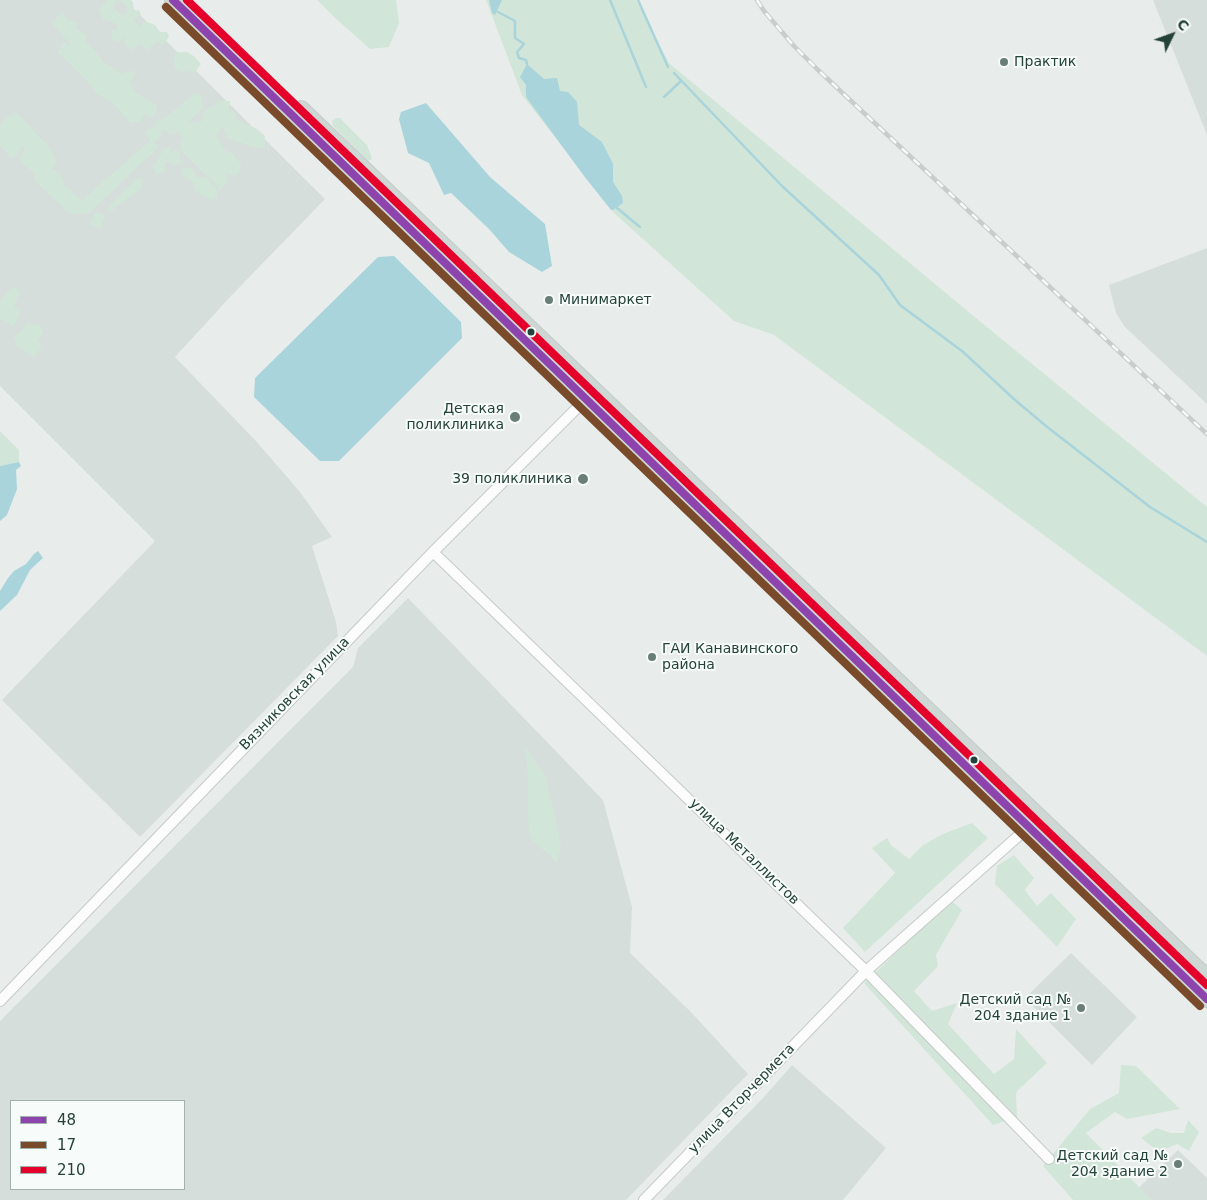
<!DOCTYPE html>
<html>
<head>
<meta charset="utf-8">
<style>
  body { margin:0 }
  #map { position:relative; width:1207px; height:1200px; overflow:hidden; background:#e8edeb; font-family:"DejaVu Sans",sans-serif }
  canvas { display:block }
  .legend { position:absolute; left:10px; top:1100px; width:175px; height:90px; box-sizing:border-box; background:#f7fbf9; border:1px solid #a3b1ad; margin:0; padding:6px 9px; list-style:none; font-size:15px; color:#24423a }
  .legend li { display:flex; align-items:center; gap:10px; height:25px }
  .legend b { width:25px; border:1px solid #a3b1ad }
  .north { position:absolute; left:1147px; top:10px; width:50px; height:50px; -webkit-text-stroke:4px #f7fbf9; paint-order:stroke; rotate:48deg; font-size:14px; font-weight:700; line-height:20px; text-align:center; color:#24423a }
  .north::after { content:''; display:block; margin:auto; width:18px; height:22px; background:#24423a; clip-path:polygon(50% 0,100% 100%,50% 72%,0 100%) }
</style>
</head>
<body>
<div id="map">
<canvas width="1207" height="1200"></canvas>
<ul class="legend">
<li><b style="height:6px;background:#8e44ad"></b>48</li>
<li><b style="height:6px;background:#7a4b2a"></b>17</li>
<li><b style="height:6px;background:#e4002b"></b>210</li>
</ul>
<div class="north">С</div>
</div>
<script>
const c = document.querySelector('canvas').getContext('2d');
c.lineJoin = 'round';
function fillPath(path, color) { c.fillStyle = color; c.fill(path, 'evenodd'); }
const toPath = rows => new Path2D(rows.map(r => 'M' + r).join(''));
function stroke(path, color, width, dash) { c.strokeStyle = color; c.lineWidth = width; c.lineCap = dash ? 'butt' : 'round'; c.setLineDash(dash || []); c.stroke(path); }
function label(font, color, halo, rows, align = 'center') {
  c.font = font + ' "DejaVu Sans",sans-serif'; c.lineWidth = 4; c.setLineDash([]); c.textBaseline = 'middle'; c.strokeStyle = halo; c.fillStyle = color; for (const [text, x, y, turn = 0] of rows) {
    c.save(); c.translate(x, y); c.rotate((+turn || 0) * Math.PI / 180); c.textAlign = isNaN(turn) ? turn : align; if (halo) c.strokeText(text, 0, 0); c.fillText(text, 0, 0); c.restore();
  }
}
const built = toPath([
  [0,0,125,0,325,199,231,296,175,357,256,441,300,492,332,537,312,546,336,622,338,636,140,837,2,700,155,541,0,386],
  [1153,0,1207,0,1207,135],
  [1207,248,1207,404,1124,326,1116,313,1109,285],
  [408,598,603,800,632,907,630,953,691,1012,748,1074,626,1200,0,1200,0,1021,353,667,358,648],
  [11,1101,184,1101,184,1189,11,1189],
  [1071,953,1137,1017,1092,1065,1025,998],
  [792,1065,886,1148,843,1200,663,1200,764,1097],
  [1178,1150,1207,1178,1207,1200,1126,1200]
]);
const green = toPath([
  [107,0,118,0,112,6,123,16,129,10,119,0,131,0,133,2,134,11,139,10,141,14,133,21,140,26,145,21,155,25,160,32,167,32,169,37,163,45,157,40,148,50,139,44,132,50,125,44,125,37,119,42,113,40,111,31,118,29,117,24,103,19,99,10],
  [317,0,396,0,399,23,389,47,370,49,334,17],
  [486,0,636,0,669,63,976,318,1207,507,1207,656,774,335,734,321,615,214,522,95],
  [164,2,167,3,237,72,237,77,234,77,160,6],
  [63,12,68,20,77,23,76,29,87,35,85,41,95,51,103,62,122,74,130,71,137,73,129,83,137,94,144,97,156,105,157,112,152,117,144,114,140,122,130,122,112,102,97,94,90,84,58,52,64,41,69,46,71,45,51,22],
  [175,52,187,52,195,57,201,64,195,72,178,71,174,64],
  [251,87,256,88,318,151,317,157,248,90,248,88],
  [195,93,201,94,203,107,187,124,201,122,204,111,220,101,230,101,229,110,234,111,237,120,257,129,265,136,265,147,256,148,227,138,223,126,216,135,225,151,231,152,241,164,239,173,234,176,226,173,228,181,221,190,181,150,180,144,183,138,178,132,169,134,165,129,162,131,161,136,154,142,159,147,88,214,70,214,35,181,34,173,20,161,25,147,22,145,17,156,11,158,0,145,0,126,3,121,16,112,48,146,57,162,51,169,59,172,65,186,82,200,150,141,145,133,148,129,155,127,157,120,164,119],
  [336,118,340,118,367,145,372,158,371,160,368,161,333,126,332,121],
  [169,147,171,154,172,154,175,150,180,152,181,162,179,164,173,165,170,161,166,162,164,172,157,175,153,166,157,162,163,149],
  [186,167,193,169,196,177,206,177,217,189,217,196,213,200,202,196,196,191,192,181,183,176,181,170],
  [139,177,142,179,142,188,110,212,108,208,118,196],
  [95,213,101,213,105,217,100,228,90,225],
  [15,287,20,292,14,307,20,309,14,327,0,318,0,301,10,290],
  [27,324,40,325,43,332,38,340,42,347,33,357,17,345,14,337],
  [0,431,19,450,19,462,0,466],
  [525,746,544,774,554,811,561,848,557,862,529,837,528,778],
  [972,823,988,838,865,952,843,928,895,873,872,848,887,838,892,846,909,859,923,845,943,834],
  [1014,855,1034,878,1025,890,1037,906,1051,893,1076,919,1057,947,995,884,997,866],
  [953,902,962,910,936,955,938,966,914,991,932,1011,957,1003,948,1024,994,1074,1014,1059,1016,1029,1047,1063,1017,1091,1016,1095,1017,1117,993,1125,864,983,928,923],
  [1121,1065,1136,1066,1180,1109,1127,1119,1115,1112,1086,1133,1152,1200,1073,1200,1043,1166,1090,1109,1119,1093],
  [1188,1120,1199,1132,1189,1151,1177,1144,1159,1152,1141,1138,1156,1128,1171,1133,1184,1133]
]);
const water = toPath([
  [489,0,502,0,495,15,492,13],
  [527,64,544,79,557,78,560,91,568,92,577,102,579,125,602,142,613,164,613,182,622,196,623,203,613,210,611,210,584,176,526,97,526,85,520,77],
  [426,103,490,177,545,224,552,266,542,272,509,252,489,229,451,193,444,195,429,163,408,153,399,119,401,112],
  [394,256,461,322,462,338,339,461,320,461,254,397,255,378,378,257],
  [19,462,21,466,16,470,17,489,7,515,0,521,0,466],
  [38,551,43,558,30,570,17,595,0,611,0,591,8,578,14,571,26,564,34,554]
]);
const stream = toPath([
  [610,0,646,87],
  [638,0,668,67],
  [498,12,515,21,515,38,524,44,517,52,519,58,526,60,527,64],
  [674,73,782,186,879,275,900,305,962,351,1015,400,1046,426,1150,507,1207,542],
  [664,97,681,81],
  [617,208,640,227]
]);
const street = toPath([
  [433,552,866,971,1049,1159],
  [0,1001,433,552,586,399],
  [644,1200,866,971,1033,823]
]);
const primary = toPath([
  [173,0,1207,999],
  [301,109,1207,978]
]);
const rail = toPath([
  [757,0,764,11,794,46,817,69,1207,434]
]);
const bus1 = toPath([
  [173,0,1207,999]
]);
const bus2 = toPath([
  [166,7,1200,1006]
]);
const bus3 = toPath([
  [187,0,1207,985]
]);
const markers = [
  [1004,62,5,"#697e78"],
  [549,300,5,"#697e78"],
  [531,332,4.5,"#24423a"],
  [515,417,6,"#697e78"],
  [583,479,6,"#697e78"],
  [652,657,5,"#697e78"],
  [974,760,4.5,"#24423a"],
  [1081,1008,5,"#697e78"],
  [1178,1164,5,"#697e78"]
];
const poiNames = [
  ["Практик",1014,62,"left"],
  ["Минимаркет",559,300,"left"],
  ["Детская",504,409],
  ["поликлиника",504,425],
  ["39 поликлиника",572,479],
  ["ГАИ Канавинского",662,649,"left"],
  ["района",662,665,"left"],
  ["Детский сад №",1071,1000],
  ["204 здание 1",1071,1016],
  ["Детский сад №",1168,1156],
  ["204 здание 2",1168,1172]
];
const streetNames = [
  ["Вязниковская улица",295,694,-46],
  ["улица Металлистов",744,852,44],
  ["улица Вторчермета",742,1099,-46]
];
fillPath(built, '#d6dedb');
fillPath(green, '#d1e6d8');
fillPath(water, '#a9d4db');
stroke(stream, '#a9d4db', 2.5);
stroke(street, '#c5cac8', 12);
stroke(primary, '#c3ccc9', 18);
stroke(street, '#fcfcfc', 10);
stroke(primary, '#cfd7d5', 16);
stroke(rail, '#c9cdcc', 4.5);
stroke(rail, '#f7fbf9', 2.5, [8]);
stroke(bus1, '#8e44ad', 8);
stroke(bus2, '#7a4b2a', 8);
stroke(bus3, '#e4002b', 8);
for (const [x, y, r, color] of markers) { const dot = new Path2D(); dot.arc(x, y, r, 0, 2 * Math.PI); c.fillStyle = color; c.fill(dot); stroke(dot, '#f7fbf9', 2); }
label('14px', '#24423a', '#f7fbf9', poiNames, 'right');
label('14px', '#24423a', '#f7fbf9', streetNames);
</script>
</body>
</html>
